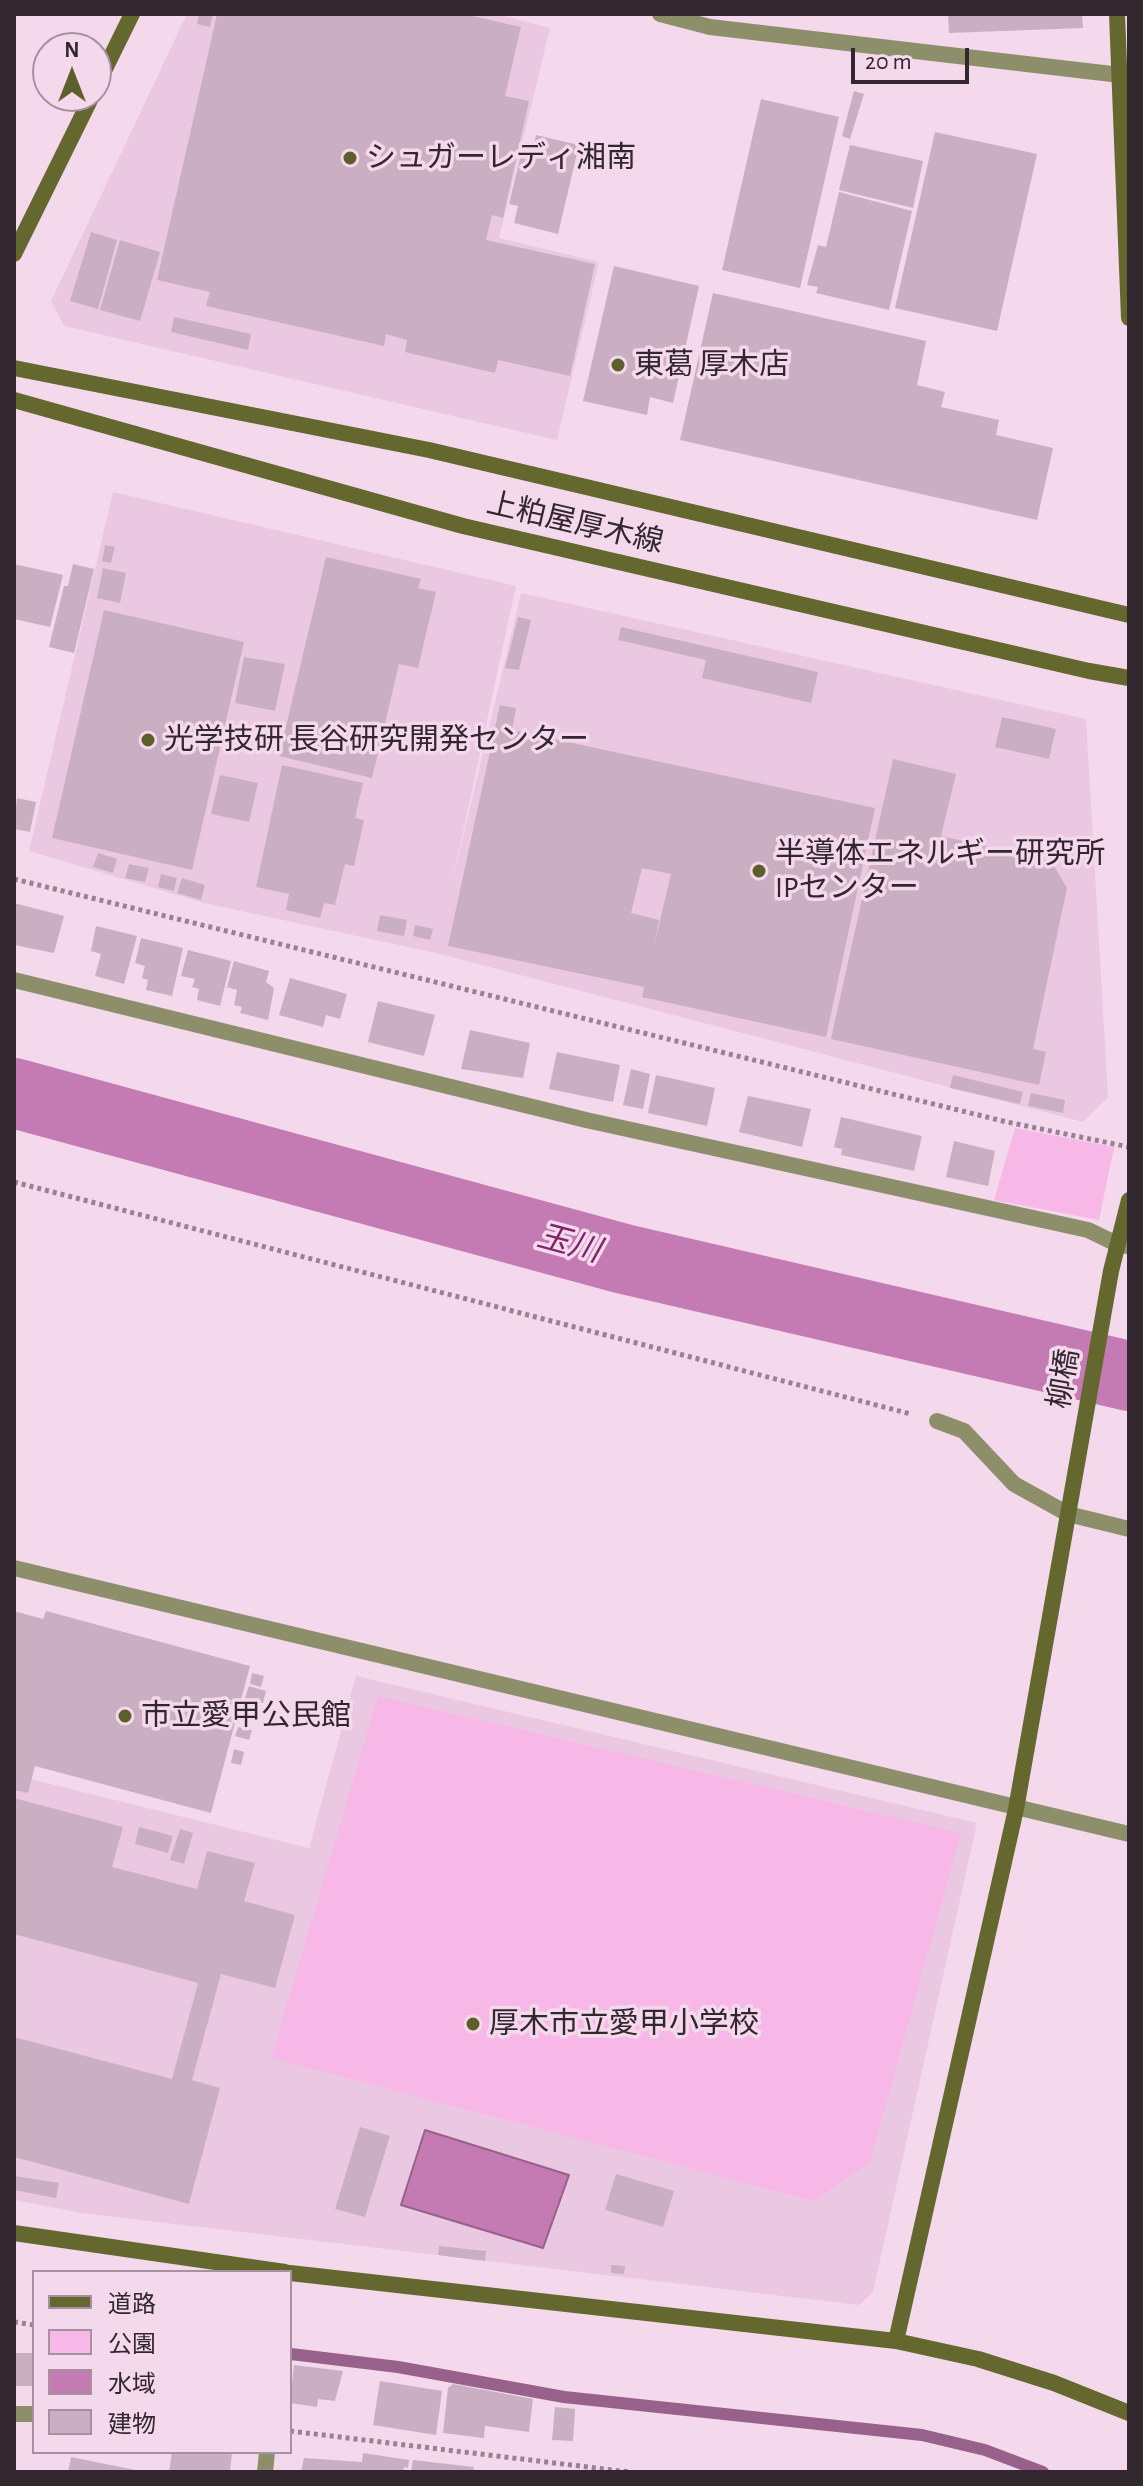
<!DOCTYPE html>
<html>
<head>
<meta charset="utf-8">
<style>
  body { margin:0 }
  #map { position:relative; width:1143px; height:2486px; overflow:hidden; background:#f4d8ec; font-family:"Alegreya Sans","Noto Sans JP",sans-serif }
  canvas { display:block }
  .frame { position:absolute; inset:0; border:16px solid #32272f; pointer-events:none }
  .legend { position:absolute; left:32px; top:2270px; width:260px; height:184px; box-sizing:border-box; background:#f4d8ec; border:2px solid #a691a0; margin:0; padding:10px 14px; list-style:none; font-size:24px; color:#32272f }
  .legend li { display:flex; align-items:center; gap:16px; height:40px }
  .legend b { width:40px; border:2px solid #a691a0 }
  .north { position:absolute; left:32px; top:32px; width:80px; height:80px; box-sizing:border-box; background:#f4d8ec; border:2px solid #a691a0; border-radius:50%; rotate:0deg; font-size:22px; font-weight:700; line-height:32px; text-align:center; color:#32272f }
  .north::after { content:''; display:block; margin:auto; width:28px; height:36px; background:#5c5f2c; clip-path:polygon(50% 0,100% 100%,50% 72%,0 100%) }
  .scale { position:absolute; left:851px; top:48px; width:118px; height:36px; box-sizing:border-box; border:4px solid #32272f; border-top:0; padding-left:10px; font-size:24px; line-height:28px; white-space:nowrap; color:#32272f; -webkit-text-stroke:6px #f4d8ec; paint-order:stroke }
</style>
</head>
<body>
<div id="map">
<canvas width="1143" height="2486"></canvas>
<div class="frame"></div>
<ul class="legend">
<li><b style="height:10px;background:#64682e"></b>道路</li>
<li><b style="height:22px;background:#f7b8e7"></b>公園</li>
<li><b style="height:22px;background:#c47ab2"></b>水域</li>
<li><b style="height:22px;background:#caafc3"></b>建物</li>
</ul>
<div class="north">N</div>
<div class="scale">20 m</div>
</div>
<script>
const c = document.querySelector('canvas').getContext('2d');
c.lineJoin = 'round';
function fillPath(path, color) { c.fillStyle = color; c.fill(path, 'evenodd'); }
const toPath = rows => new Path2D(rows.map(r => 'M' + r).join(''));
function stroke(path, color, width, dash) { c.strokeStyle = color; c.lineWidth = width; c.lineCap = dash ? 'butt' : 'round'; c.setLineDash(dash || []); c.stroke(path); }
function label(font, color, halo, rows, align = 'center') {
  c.font = font + ' "Alegreya Sans","Noto Sans JP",sans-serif'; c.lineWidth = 7; c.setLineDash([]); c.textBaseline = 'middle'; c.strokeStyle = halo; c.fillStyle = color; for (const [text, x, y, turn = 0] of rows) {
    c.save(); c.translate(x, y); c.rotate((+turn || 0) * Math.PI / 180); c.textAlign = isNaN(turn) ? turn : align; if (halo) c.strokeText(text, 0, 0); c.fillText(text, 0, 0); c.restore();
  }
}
const built = toPath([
  [187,14,496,14,550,28,499,238,599,262,557,440,64,326,51,301],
  [113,492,516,586,452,883,521,593,1086,719,1108,1097,1083,1122,436,953,204,903,29,851],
  [356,1676,977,1823,873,2292,859,2305,82,2213,14,2200,14,1775,309,1848]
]);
const green = toPath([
  [1015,1128,1114,1147,1099,1220,994,1200],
  [378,1696,961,1833,870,2162,814,2201,271,2058]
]);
const water = toPath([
  [425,2130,569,2175,543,2248,401,2205,425,2130]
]);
const stream = toPath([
  [291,2354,398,2367,564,2397,922,2435,985,2450,1043,2472]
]);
const river = toPath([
  [14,1093,624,1259,1129,1376]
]);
const building = toPath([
  [199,14,213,14,210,27,197,24],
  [217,14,464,14,521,27,505,96,529,101,503,218,492,215,486,240,595,264,570,376,498,360,495,373,405,352,407,340,386,334,384,346,206,306,210,292,157,280],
  [948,14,1082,14,1083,28,949,33],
  [854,91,864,94,850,139,842,136],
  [761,99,839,117,800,288,722,270],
  [935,132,1037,154,997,331,895,308],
  [536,135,579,145,558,234,514,223,518,206,509,204,521,154,531,156],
  [850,145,923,161,913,208,839,190],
  [839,192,912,211,889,310,816,293,818,287,807,285,818,245,826,247],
  [91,232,117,240,98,309,70,301],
  [120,240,160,252,140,321,100,310],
  [614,266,699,286,673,403,650,397,647,415,583,401],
  [713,293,926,341,917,385,945,392,941,407,999,420,996,435,1053,448,1037,520,680,440],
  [174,317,251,334,248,350,171,332],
  [105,545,115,547,111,563,102,561],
  [326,557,421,579,418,588,436,592,418,668,399,664,372,778,279,756],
  [14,564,63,575,50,627,14,619],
  [73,564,94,569,74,653,49,647,64,586,68,586],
  [103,568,126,573,120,603,97,598],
  [104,610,244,642,192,870,52,838],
  [518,617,531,620,519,670,505,668],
  [621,627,818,672,811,703,702,678,706,660,618,640],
  [244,657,285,664,275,711,235,703],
  [500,705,516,708,512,730,875,808,826,1037,642,997,644,987,448,946],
  [642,868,671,874,654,946,659,920,631,913],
  [1002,717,1056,729,1049,759,995,747],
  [893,759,956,774,941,836,1051,861,1067,888,1033,1049,1046,1052,1039,1085,831,1039],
  [282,765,363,783,355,818,364,820,354,866,345,864,335,905,324,903,320,918,286,910,289,894,256,887],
  [220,775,258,783,249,822,211,814],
  [17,798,36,802,30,832,14,829],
  [98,853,117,859,113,873,93,867],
  [129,864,149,868,145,882,125,878],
  [161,874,177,878,174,891,158,887],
  [182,878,205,885,201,900,177,893],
  [14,903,64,916,54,953,14,945],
  [380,915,407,920,404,936,377,931],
  [415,925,433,929,430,940,413,936],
  [96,926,137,936,124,984,95,976,101,954,91,951],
  [141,938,183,948,172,996,146,990,148,980,142,978,145,966,135,963],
  [188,950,231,961,220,1006,197,1000,199,989,192,987,195,979,181,976],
  [234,961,269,971,266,982,274,988,268,1020,240,1013,242,1007,234,1005,237,990,227,987],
  [290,978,347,994,340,1019,326,1015,323,1027,279,1015],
  [378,1001,435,1015,424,1056,368,1042],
  [470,1030,530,1043,523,1078,461,1069],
  [557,1052,620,1065,613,1102,549,1089],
  [631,1069,650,1074,643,1109,623,1105],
  [656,1075,715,1088,707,1126,648,1113],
  [953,1075,1023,1092,1020,1104,950,1088],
  [1031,1093,1065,1100,1063,1113,1028,1106],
  [748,1096,811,1109,802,1147,739,1132],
  [841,1117,922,1136,914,1171,841,1155,842,1149,834,1147],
  [954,1141,995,1151,988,1186,946,1177],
  [14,1611,43,1619,46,1611,250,1666,211,1813,35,1766,28,1793,14,1790],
  [252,1673,264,1676,261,1687,250,1684],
  [249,1686,266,1691,263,1703,245,1698],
  [244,1706,261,1710,258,1722,241,1717],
  [238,1727,252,1730,249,1740,235,1736],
  [234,1749,244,1752,241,1765,231,1763],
  [14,1798,123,1827,112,1867,197,1889,207,1851,255,1863,244,1901,295,1915,275,1988,221,1974,192,2080,220,2088,189,2204,14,2157,14,2037,172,2079,198,1983,14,1934],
  [139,1827,173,1836,168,1853,135,1844],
  [180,1829,193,1833,184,1864,170,1860],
  [360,2127,390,2136,365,2217,335,2209],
  [616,2174,674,2191,663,2227,605,2210],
  [15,2176,59,2183,56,2198,14,2190],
  [439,2246,486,2251,485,2261,438,2255],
  [611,2265,625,2266,624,2274,611,2273],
  [14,2353,34,2353,34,2386,14,2386],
  [294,2365,343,2371,335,2401,318,2399,317,2407,290,2403],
  [380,2381,442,2391,436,2435,373,2425],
  [453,2384,533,2399,529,2432,485,2426,484,2438,443,2433,448,2388],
  [555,2407,575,2409,573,2441,552,2440],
  [172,2452,232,2452,230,2472,169,2472],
  [363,2453,409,2460,408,2468,404,2467,403,2472,301,2472,304,2458,362,2462],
  [71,2457,140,2471,140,2472,68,2472],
  [413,2460,474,2467,473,2472,411,2472]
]);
const path = toPath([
  [14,879,1007,1122,1129,1147],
  [14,1182,911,1414],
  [14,2322,34,2325],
  [290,2431,629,2472]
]);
const street = toPath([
  [660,14,710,27,1129,76],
  [14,980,586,1120,1088,1230,1119,1245,1129,1246],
  [937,1421,964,1431,1014,1484,1068,1514,1129,1529],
  [14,1568,1129,1834],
  [14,2414,34,2414],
  [265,2472,267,2452]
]);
const secondary = toPath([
  [1117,14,1129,318],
  [96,87,132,14],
  [14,254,92,96],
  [14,368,429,450,1129,615],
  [14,400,463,526,1089,671,1129,678],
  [14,2233,285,2272],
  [290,2273,896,2341,978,2359,1054,2383,1129,2413],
  [896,2341,1016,1809,1111,1271,1129,1200]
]);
const markers = [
  [350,158,8,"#5c5f2c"],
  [618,365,8,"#5c5f2c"],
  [148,740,8,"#5c5f2c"],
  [759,871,8,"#5c5f2c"],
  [125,1716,8,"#5c5f2c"],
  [473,2024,8,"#5c5f2c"]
];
const poiNames = [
  ["シュガーレディ湘南",366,158],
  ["東葛 厚木店",634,365],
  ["光学技研 長谷研究開発センター",164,740],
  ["半導体エネルギー研究所",775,854],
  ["IPセンター",775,888],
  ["市立愛甲公民館",141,1716],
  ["厚木市立愛甲小学校",489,2024]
];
const streetNames = [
  ["上粕屋厚木線",575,523,13],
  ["柳橋",1064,1379,-80]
];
const waterNames = [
  ["玉川",569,1244,15]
];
fillPath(built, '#ebc8e1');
fillPath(green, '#f7b8e7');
fillPath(water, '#c47ab2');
stroke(water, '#98618b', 2);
stroke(stream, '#98618b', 12);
stroke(river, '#c47ab2', 70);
fillPath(building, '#caafc3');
stroke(path, '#968291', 5, [4, 4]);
stroke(street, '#8c8f6a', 16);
stroke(secondary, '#64682e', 16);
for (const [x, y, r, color] of markers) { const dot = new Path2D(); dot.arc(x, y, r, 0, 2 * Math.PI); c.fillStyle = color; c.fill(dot); stroke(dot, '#f4d8ec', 3); }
label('30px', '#32272f', '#f4d8ec', poiNames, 'left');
label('30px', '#32272f', '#f4d8ec', streetNames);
label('italic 32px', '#7c246c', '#f4d8ec', waterNames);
</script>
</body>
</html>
